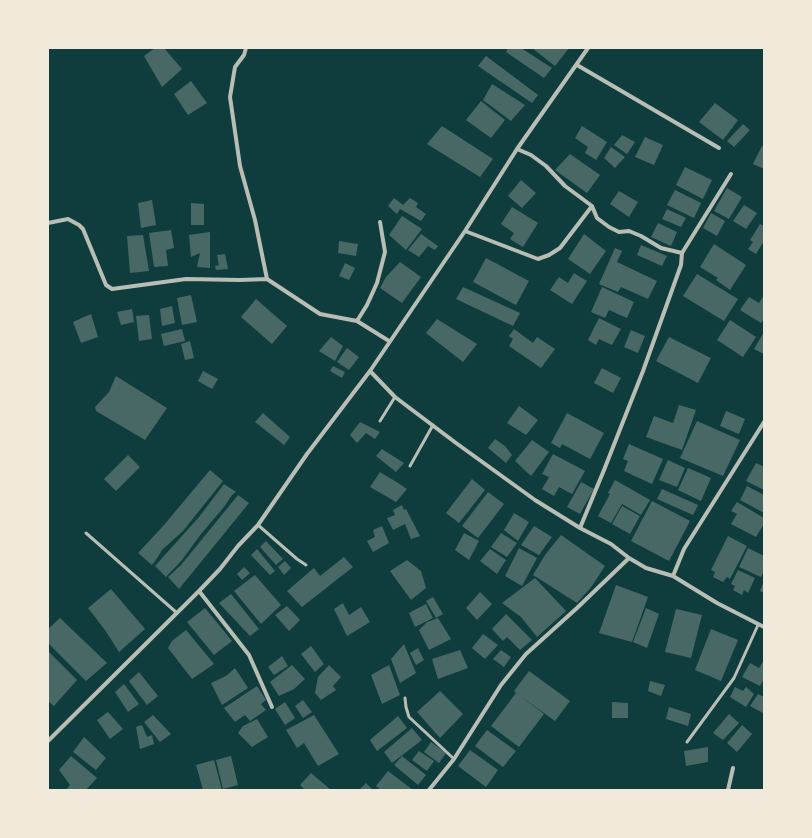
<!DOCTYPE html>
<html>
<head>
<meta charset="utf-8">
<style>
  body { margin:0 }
  #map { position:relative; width:812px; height:838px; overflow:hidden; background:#0f3d3e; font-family:Raleway,sans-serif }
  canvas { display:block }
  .frame { position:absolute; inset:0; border:49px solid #f1e9da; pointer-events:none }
</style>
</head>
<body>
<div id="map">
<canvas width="812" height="838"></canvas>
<div class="frame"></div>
</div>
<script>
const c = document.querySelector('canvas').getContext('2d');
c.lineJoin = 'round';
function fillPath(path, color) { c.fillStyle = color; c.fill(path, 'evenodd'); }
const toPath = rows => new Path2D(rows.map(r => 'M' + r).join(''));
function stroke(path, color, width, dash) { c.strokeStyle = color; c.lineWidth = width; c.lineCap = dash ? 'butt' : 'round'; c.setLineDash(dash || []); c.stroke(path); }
const building = toPath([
  [155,48,164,48,182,69,162,87,144,56],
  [508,48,521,48,552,68,544,78,506,52],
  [532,48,569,48,555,66],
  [486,56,538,95,532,103,478,66],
  [191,81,207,103,188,115,174,94],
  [492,84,525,105,511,121,483,100],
  [481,101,505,120,491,138,466,120],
  [715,103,738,120,723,140,699,122],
  [743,124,750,130,734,147,727,141],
  [442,126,493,159,480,177,427,144],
  [582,126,607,142,596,160,585,153,588,147,575,138],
  [622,135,635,142,627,154,614,145],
  [645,137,663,145,654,165,635,157],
  [762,146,764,147,764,169,753,164],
  [611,147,625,157,615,168,604,158],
  [570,154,600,175,587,193,555,170],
  [685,167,712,180,703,199,676,185],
  [521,180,536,193,522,208,508,196],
  [727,188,742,197,729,219,714,211],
  [675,190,701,203,694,218,667,205],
  [619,191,638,202,629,217,610,204],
  [394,198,403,205,410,198,418,203,416,207,426,214,421,221,400,209,397,214,388,206],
  [152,200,156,225,141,228,138,203],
  [191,203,204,204,204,225,191,225],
  [744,205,757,213,746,229,733,221],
  [512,207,538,223,523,247,510,239,514,233,501,224],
  [667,209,686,218,681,227,662,219],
  [711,213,725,221,717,236,703,228],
  [402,216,422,229,406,250,389,235],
  [658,223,677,232,671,246,651,237],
  [760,224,764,226,764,241,756,254,748,249,753,242,750,240],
  [171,230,174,248,166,250,168,266,154,267,149,233],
  [210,232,210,268,197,267,200,253,191,257,189,235],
  [421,234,438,246,435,250,428,246,419,257,408,250],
  [584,234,606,251,590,274,568,259],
  [143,235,149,271,130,273,127,236],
  [339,241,358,244,356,256,338,253],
  [714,244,746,265,730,290,716,280,718,278,700,267],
  [641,245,667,256,662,266,637,255],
  [615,248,622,251,617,262,657,281,648,299,621,287,618,292,599,284],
  [225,254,228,269,216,270,215,266,219,265,217,255],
  [486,258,529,281,516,305,473,282],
  [400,262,421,277,402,303,380,288,386,277],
  [345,263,355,268,349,280,339,276],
  [574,273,587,281,572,304,550,290,559,277,568,283],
  [697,274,738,299,724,321,683,296],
  [463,287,520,313,513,326,456,299],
  [602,287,634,302,627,318,609,310,605,318,591,312],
  [191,295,197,322,182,325,177,298],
  [764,295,764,319,761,323,740,310,749,297,759,303],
  [256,299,287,326,272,344,241,317],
  [172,306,175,323,162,326,160,309],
  [132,309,134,322,121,325,117,312],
  [91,314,98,337,81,343,73,322],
  [149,315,152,339,139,341,136,316],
  [599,318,621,329,612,345,599,339,596,345,588,340],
  [437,319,477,344,463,362,426,333],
  [730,320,756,337,743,357,717,340],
  [182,329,185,341,164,346,161,334],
  [514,329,533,343,537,337,555,349,541,368,509,346,513,339,509,336],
  [631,330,645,336,638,353,624,347],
  [764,332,764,354,754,349],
  [331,337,343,346,335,361,319,351],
  [669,337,711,358,698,383,656,361],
  [190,341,194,358,185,360,181,344],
  [347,348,359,357,349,370,337,362],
  [333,366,345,372,342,378,330,371],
  [602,368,621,378,613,393,594,383],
  [203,371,218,379,212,389,198,381],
  [116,376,167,408,145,440,96,411,95,407,109,392],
  [679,405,696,410,682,450,646,437,654,416,673,423],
  [519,406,538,420,526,435,507,423],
  [726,411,745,419,739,434,720,426],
  [263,413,290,437,284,445,255,422],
  [567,413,604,433,590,459,562,444,560,448,551,443],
  [697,421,740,440,723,476,680,458],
  [360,422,380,432,375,439,366,433,357,443,350,435],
  [495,439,505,446,512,455,506,463,488,448],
  [532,440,549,452,531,476,515,461],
  [629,444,663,459,652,484,624,471,628,461,623,459],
  [382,449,404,463,396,472,376,456],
  [553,454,585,471,572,494,559,487,554,496,542,489,549,477,542,474],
  [128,455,140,467,116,491,104,479],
  [668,460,685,468,677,487,659,480],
  [756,463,764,467,764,490,746,481],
  [688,468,711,478,701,501,678,490],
  [210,470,223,481,183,531,162,550,156,560,152,565,138,553,164,525],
  [380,472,398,483,407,489,396,502,370,487],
  [472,479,485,490,459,523,446,513],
  [615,480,650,500,641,515,622,504,611,523,598,516,610,494,608,493],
  [581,482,594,489,580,514,567,507],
  [224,484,236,492,232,495,224,507,201,534,182,560,166,577,155,566,199,517],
  [747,486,764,495,764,513,740,500],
  [662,489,698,505,693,515,657,499],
  [488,492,504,504,478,538,462,526],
  [238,495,249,503,179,589,168,577,181,565],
  [652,501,690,521,669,561,631,541],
  [737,502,764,518,764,524,756,537,731,524,737,514,731,511],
  [402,505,404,510,406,509,420,536,411,539,405,524,393,530,387,518,395,515,393,510],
  [622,506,640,516,630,534,612,524],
  [514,513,529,522,518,541,504,530],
  [382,526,389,543,373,552,367,541,375,537,373,530],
  [534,526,552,537,539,555,521,545],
  [464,533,479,541,469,560,455,550],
  [501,533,517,543,507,557,491,547],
  [561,535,605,566,592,586,577,603,533,575,545,555],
  [728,536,747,546,730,579,727,577,723,582,713,577,715,572,711,570],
  [266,541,283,559,276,565,260,547],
  [519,548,537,558,522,586,505,576],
  [748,548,764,556,764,571,761,577,739,567],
  [257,549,275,571,270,575,251,555],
  [490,549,506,560,497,574,480,561],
  [344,557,353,567,302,607,287,591,314,568,320,576],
  [407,560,421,571,426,588,411,600,390,571],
  [285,561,291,568,284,575,278,567],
  [244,567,250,573,242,580,237,574],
  [738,570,755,578,748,593,744,590,742,595,733,590,735,586,731,584],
  [255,575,281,605,261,624,234,591],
  [535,578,566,611,537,637,521,617,502,603],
  [764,581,764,593,760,591],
  [616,585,648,597,632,642,599,633],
  [111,589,145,629,119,652,105,630,88,608],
  [480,592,492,604,477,620,466,608],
  [231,594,259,629,250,636,219,603],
  [433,597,443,614,436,618,426,601],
  [343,603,349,615,361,607,370,622,347,636,334,609],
  [426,604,433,618,415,627,409,613],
  [287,606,300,620,289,631,275,615],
  [205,608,232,641,214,655,187,622],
  [646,608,659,614,647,648,633,642],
  [676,609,702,615,691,658,665,652],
  [506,614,532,640,520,650,507,637,503,641,492,629],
  [60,618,107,663,86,681,48,643,48,629],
  [438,618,451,639,429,650,419,630,427,622],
  [711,629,738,640,721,681,695,670],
  [186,630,214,664,192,679,168,648,172,641],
  [483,634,498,645,485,659,472,648],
  [404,644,416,673,400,683,391,659],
  [311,646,324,664,315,672,301,654],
  [418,648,424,660,416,665,410,653],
  [460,650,468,668,438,679,432,659],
  [501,650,511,657,504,667,493,659],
  [48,651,77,680,54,706,48,701],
  [282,656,288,666,274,675,268,667],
  [764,660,764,679,760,686,742,677,750,663,759,668],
  [292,665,305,679,294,689,279,696,270,682],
  [329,665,341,677,333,686,336,690,321,700,315,693,318,677],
  [389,665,400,695,382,704,371,675],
  [235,668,248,688,222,705,211,683,226,676],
  [529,671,570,701,555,721,519,695,544,714,519,747,491,726,516,693,514,691],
  [139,672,158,696,147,705,129,681],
  [650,681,665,685,661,696,648,691],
  [124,684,139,704,128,712,115,692],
  [257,686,266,700,261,704,266,710,250,721,245,715,235,722,224,708],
  [735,687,743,691,746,687,754,694,746,707,730,697],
  [440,691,463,714,440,738,417,712],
  [758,694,764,697,763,713,750,706],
  [303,700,312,712,303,718,295,706],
  [285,702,295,718,285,725,275,709],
  [612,702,628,703,628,718,612,718],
  [669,707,691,714,688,726,666,719],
  [108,712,123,729,110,739,97,720],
  [729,714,739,723,723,740,713,733],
  [153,715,171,734,160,742,144,722],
  [314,715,339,754,318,766,304,743,297,748,286,730],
  [398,716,407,728,377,751,370,740],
  [257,719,268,737,252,747,238,733,243,726],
  [142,725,147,737,152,735,154,744,140,749,136,727],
  [742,725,752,734,737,752,727,743],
  [412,728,422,740,392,763,384,752],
  [487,730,516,751,503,767,475,746],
  [84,737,106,758,96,770,73,752],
  [431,742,446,753,439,763,424,752],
  [708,747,708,762,686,766,684,751],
  [470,750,498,770,486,787,458,766],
  [419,751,434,761,427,771,412,760],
  [71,756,97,778,86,790,66,790,70,785,59,770],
  [231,756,238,785,223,789,216,760],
  [402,756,426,775,418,785,394,765],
  [214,760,222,790,203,790,196,765],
  [388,771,413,790,381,790,376,786],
  [311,773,331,790,305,790,300,785],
  [366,783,373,790,359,790]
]);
const service = toPath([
  [380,421,395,397],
  [410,466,433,425],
  [258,525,297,559,306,565],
  [86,533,177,613],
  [405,698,406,707,409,717,454,759],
  [687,742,734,678,758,625]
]);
const minor = toPath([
  [246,48,244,55,235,67,230,97,240,166,255,220,267,279],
  [577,65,719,148],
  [517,149,531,155,546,166,565,186,592,206,597,218,609,227,619,232,629,231,641,236,661,248,682,253,681,265,643,371,604,470,580,528],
  [48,223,68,219,79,225,83,229,106,285,112,289,186,279,240,280,267,279,320,314,357,321,389,341],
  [465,231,538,259,549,255,560,248,592,206],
  [682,253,731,174],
  [357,321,367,305,377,283,385,252,380,222],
  [370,371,395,397,456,443,535,500,580,528,611,544,629,558,646,568,673,576,717,603,764,627],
  [673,576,684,549,764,422],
  [199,591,249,655,272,707],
  [48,741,199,591,220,569,238,546,258,525,307,454,370,371,465,231,517,149,588,48],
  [429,790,454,759,501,685,526,654,577,608,629,558],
  [728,790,733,768]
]);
fillPath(building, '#486865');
stroke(service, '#b8beb3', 3);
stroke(minor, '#b8beb3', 4);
</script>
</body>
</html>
